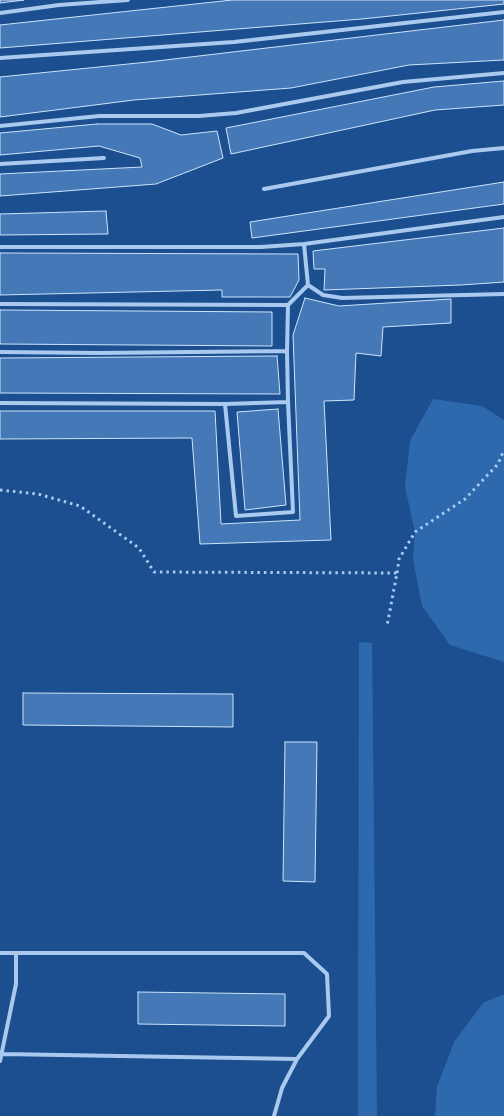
<!DOCTYPE html>
<html>
<head>
<meta charset="utf-8">
<style>
  body { margin:0 }
  canvas { display:block; background:#1b4f8f }
</style>
</head>
<body>
<canvas width="504" height="1116"></canvas>
<script>
const c = document.querySelector('canvas').getContext('2d');
c.lineJoin = 'round';
function fillPath(path, color) { c.fillStyle = color; c.fill(path, 'evenodd'); }
const toPath = rows => new Path2D(rows.map(r => 'M' + r).join(''));
function stroke(path, color, width, dash) { c.strokeStyle = color; c.lineWidth = width; c.lineCap = dash ? 'butt' : 'round'; c.setLineDash(dash || []); c.stroke(path); }
const green = toPath([
  [433,399,482,406,504,420,504,662,450,645,422,606,413,559,415,532,405,487,410,441],
  [359,642,372,643,377,1116,358,1116],
  [504,994,504,1116,435,1116,437,1087,454,1042,483,1003]
]);
const building = toPath([
  [0,0,24,0,0,3,0,0],
  [232,0,504,0,504,4,362,19,0,48,0,25,232,0],
  [504,20,504,60,409,65,291,88,134,100,0,117,0,77,148,62,504,20],
  [504,81,504,105,435,110,231,154,226,128,434,87,504,81],
  [97,124,152,124,181,135,217,131,223,158,156,184,0,196,0,174,142,167,140,158,99,146,0,155,0,133,97,124],
  [504,182,504,204,252,238,250,222,504,182],
  [106,211,108,234,0,235,0,214,106,211],
  [504,228,504,282,461,285,324,290,325,269,314,269,313,251,504,228],
  [0,253,298,254,299,280,290,297,222,297,222,290,0,295,0,253],
  [305,298,339,306,451,299,451,323,383,327,381,356,356,353,354,400,324,401,331,540,200,544,192,438,0,439,0,411,215,411,221,524,300,520,293,335,305,298],
  [0,310,272,312,272,346,0,344,0,310],
  [277,356,280,394,0,393,0,358,277,356],
  [278,409,286,505,245,510,237,412,278,409],
  [23,693,233,694,233,727,23,725,23,693],
  [285,742,317,742,315,882,283,881,285,742],
  [138,992,285,994,285,1026,138,1024,138,992]
]);
const path = toPath([
  [0,490,38,494,80,506,139,548,154,572,397,573,387,626],
  [397,573,399,559,415,532,465,499,498,464,504,450]
]);
const lane = toPath([
  [0,13,59,5,128,0],
  [0,58,234,42,504,12],
  [0,126,99,116,199,116,236,113,403,82,504,73],
  [0,164,104,158],
  [264,189,472,151,504,148],
  [0,247,261,247,304,244,504,217],
  [308,285,323,295,342,298,504,294],
  [0,304,288,305,287,351,288,402,225,404,0,403],
  [288,305,308,285,304,244],
  [0,352,99,353,287,351],
  [225,404,236,516,293,512,288,402],
  [0,953,304,953,327,974,329,1016,297,1059,2,1054],
  [0,1061,16,984,16,953],
  [274,1116,282,1088,297,1059]
]);
fillPath(green, '#2e69ad');
fillPath(building, '#4478b7');
stroke(building, '#cfe3fa', 1);
stroke(path, '#a9c9ee', 3, [2.5, 4]);
stroke(lane, '#a9c9ee', 4);
</script>
</body>
</html>
